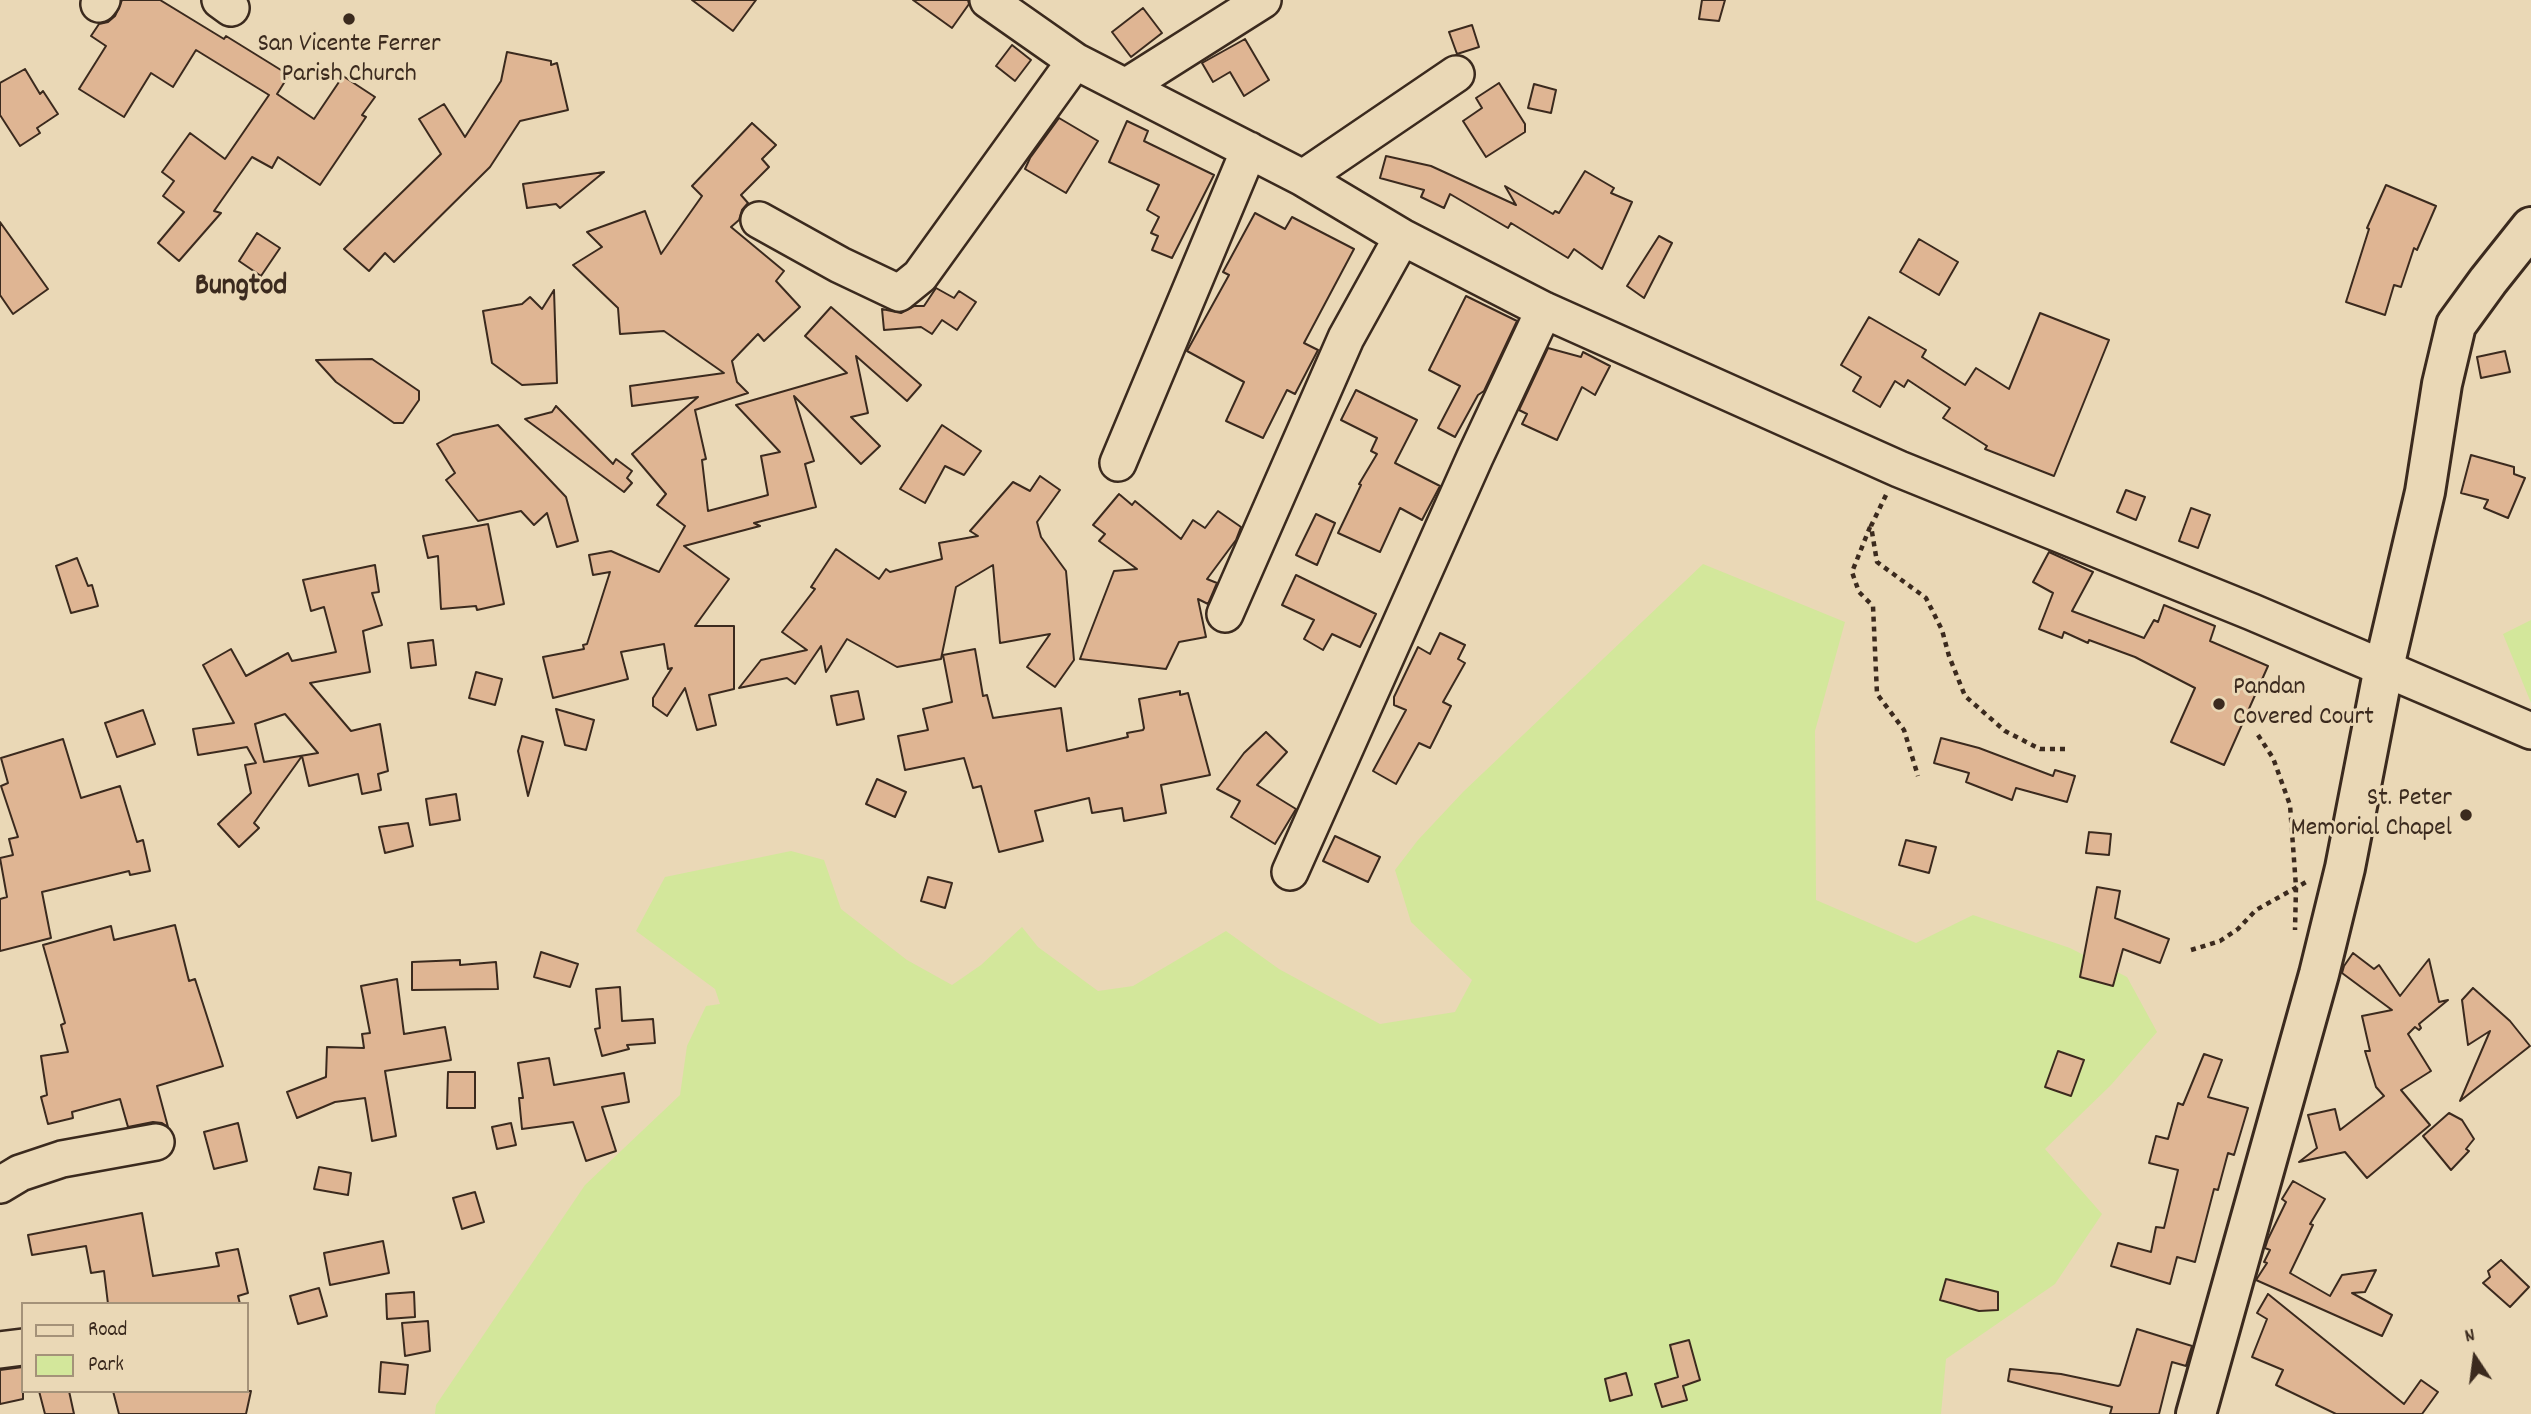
<!DOCTYPE html>
<html>
<head>
<meta charset="utf-8">
<style>
  body { margin:0 }
  #map { position:relative; width:2531px; height:1414px; overflow:hidden; background:#ead8b6; font-family:Dekko,sans-serif }
  canvas { display:block }
  .legend { position:absolute; left:21px; top:1302px; width:228px; height:91px; box-sizing:border-box; background:#ead8b6; border:2px solid #a49279; margin:0; padding:9px 12px; list-style:none; font-size:21px; color:#3b2a1e }
  .legend li { display:flex; align-items:center; gap:14px; height:35px }
  .legend b { width:35px; border:2px solid #a49279 }
  .north { position:absolute; left:2440px; top:1323px; width:70px; height:70px; -webkit-text-stroke:5px #ead8b6; paint-order:stroke; rotate:347deg; font-size:19px; font-weight:700; line-height:28px; text-align:center; color:#3b2a1e }
  .north::after { content:''; display:block; margin:auto; width:24px; height:32px; background:#3b2a1e; clip-path:polygon(50% 0,100% 100%,50% 72%,0 100%) }
</style>
</head>
<body>
<div id="map">
<canvas width="2531" height="1414"></canvas>
<ul class="legend">
<li><b style="height:9px;background:#ead8b6"></b>Road</li>
<li><b style="height:19px;background:#d3e79b"></b>Park</li>
</ul>
<div class="north">N</div>
</div>
<script>
const c = document.querySelector('canvas').getContext('2d');
c.lineJoin = 'round';
function fillPath(path, color) { c.fillStyle = color; c.fill(path, 'evenodd'); }
const toPath = rows => new Path2D(rows.map(r => 'M' + r).join(''));
function stroke(path, color, width, dash) { c.strokeStyle = color; c.lineWidth = width; c.lineCap = dash ? 'butt' : 'round'; c.setLineDash(dash || []); c.stroke(path); }
function label(font, color, halo, rows, align = 'center') {
  c.font = font + ' Dekko,sans-serif'; c.lineWidth = 6; c.setLineDash([]); c.textBaseline = 'middle'; c.strokeStyle = halo; c.fillStyle = color; for (const [text, x, y, turn = 0] of rows) {
    c.save(); c.translate(x, y); c.rotate((+turn || 0) * Math.PI / 180); c.textAlign = isNaN(turn) ? turn : align; if (halo) c.strokeText(text, 0, 0); c.fillText(text, 0, 0); c.restore();
  }
}
const green = toPath([
  [1703,564,1845,622,1815,731,1816,900,1916,943,1973,915,2070,948,2127,977,2157,1032,2111,1085,2045,1149,2102,1214,2055,1284,1946,1359,1941,1414,435,1414,436,1405,585,1185,680,1095,687,1046,706,1006,720,1004,715,989,636,931,665,877,791,851,824,860,841,909,907,960,952,985,981,965,1022,927,1038,947,1098,991,1133,986,1226,931,1279,969,1380,1024,1455,1012,1472,980,1411,922,1395,870,1418,840,1464,791],
  [2531,620,2531,703,2503,634]
]);
const building = toPath([
  [122,0,160,0,224,39,226,36,289,75,277,94,314,119,343,76,375,97,362,115,366,117,320,185,278,157,272,168,252,157,214,211,221,213,179,261,158,243,184,212,163,196,174,181,162,172,190,133,225,159,269,95,196,50,173,87,151,73,124,117,79,89,106,46,91,36,99,24,108,22,115,16,122,0],
  [692,0,756,0,733,31,692,0],
  [913,0,968,0,969,4,952,28,913,0],
  [1702,0,1725,0,1719,21,1699,19,1702,0],
  [1143,8,1162,33,1131,57,1112,32,1143,8],
  [1472,25,1479,47,1457,54,1449,32,1472,25],
  [1245,39,1269,80,1244,96,1230,72,1213,82,1202,63,1245,39],
  [1012,45,1031,60,1015,81,996,66,1012,45],
  [507,52,551,61,551,65,557,63,568,110,520,121,490,167,394,262,385,253,369,271,344,249,441,154,419,119,444,104,465,137,501,81,507,52],
  [25,69,40,94,43,91,58,114,37,128,40,133,20,146,0,115,0,83,25,69],
  [1499,83,1525,124,1525,132,1486,157,1463,121,1482,108,1476,98,1499,83],
  [1534,84,1556,90,1551,113,1528,108,1534,84],
  [1059,118,1098,141,1066,193,1025,169,1030,158,1059,118],
  [1127,121,1148,131,1144,141,1214,175,1172,258,1152,250,1158,236,1151,233,1159,217,1147,210,1159,185,1109,162,1127,121],
  [752,123,776,145,762,159,769,167,741,195,748,203,742,210,739,220,731,227,784,271,776,281,800,307,764,341,758,334,732,361,737,382,748,393,695,410,706,459,702,460,708,511,768,495,761,456,780,452,736,405,847,373,805,336,831,307,921,385,907,401,856,356,868,413,851,417,880,446,861,464,794,396,814,461,805,464,816,507,754,523,760,526,684,546,729,579,695,626,734,626,734,689,709,695,716,725,697,730,685,688,667,716,653,706,653,698,672,668,668,669,664,644,621,652,628,679,553,698,543,657,584,649,583,645,587,644,610,572,593,575,589,555,611,551,659,572,685,526,657,505,666,494,632,454,698,397,632,406,630,386,724,373,664,331,620,334,618,308,573,265,602,247,587,232,645,211,661,254,702,196,692,186,752,123],
  [1386,156,1431,166,1516,205,1505,186,1553,214,1555,211,1559,213,1585,171,1614,188,1611,193,1632,202,1602,269,1574,249,1568,258,1511,223,1508,228,1450,194,1444,208,1421,197,1424,190,1380,178,1386,156],
  [604,172,560,208,556,204,527,208,523,184,604,172],
  [2386,185,2436,206,2417,250,2414,248,2401,287,2394,285,2385,315,2346,302,2369,229,2367,228,2386,185],
  [1255,213,1285,229,1292,217,1354,249,1304,343,1318,350,1295,394,1287,390,1263,438,1226,421,1244,382,1187,351,1229,275,1223,272,1255,213],
  [0,222,48,289,13,314,0,295,0,222],
  [257,233,280,248,261,276,239,261,257,233],
  [1659,236,1672,243,1644,298,1627,286,1659,236],
  [1919,239,1958,262,1939,295,1900,272,1919,239],
  [936,288,954,298,959,291,976,302,957,330,942,320,932,334,921,327,884,330,882,309,901,313,914,306,924,306,936,288],
  [554,290,557,383,522,385,492,363,483,311,522,304,530,297,542,309,554,290],
  [1466,296,1517,321,1484,391,1478,395,1455,437,1438,428,1460,386,1429,370,1466,296],
  [2040,313,2109,340,2054,476,1985,449,1987,446,1943,418,1950,408,1908,380,1904,387,1895,381,1880,407,1853,391,1861,377,1841,365,1869,317,1926,350,1922,357,1965,385,1976,368,2009,389,2040,313],
  [1548,348,1581,357,1583,352,1610,366,1595,395,1582,387,1557,440,1522,424,1527,414,1519,410,1548,348],
  [2505,351,2510,372,2481,378,2477,357,2505,351],
  [372,359,419,391,419,400,403,423,394,423,336,382,316,360,372,359],
  [1356,390,1417,420,1395,463,1440,486,1422,520,1400,508,1380,552,1338,533,1361,485,1359,484,1377,454,1371,451,1377,438,1341,420,1356,390],
  [556,406,613,464,616,459,632,471,627,478,632,483,624,492,525,419,552,412,556,406],
  [498,425,566,497,578,541,557,547,547,513,534,525,521,511,478,521,446,480,455,473,437,444,453,435,498,425],
  [942,425,981,451,964,475,945,466,925,503,900,489,942,425],
  [2471,455,2514,467,2514,474,2525,478,2508,518,2484,508,2488,500,2461,493,2471,455],
  [1040,476,1060,490,1037,522,1041,537,1066,571,1074,660,1055,687,1027,667,1050,634,1000,643,993,565,956,587,941,659,897,667,847,639,826,672,821,646,795,684,787,678,739,688,761,660,807,650,782,632,815,589,811,587,836,549,879,579,886,569,890,572,942,559,939,543,978,536,970,531,1013,482,1030,491,1040,476],
  [2126,490,2145,497,2136,520,2117,512,2126,490],
  [1119,494,1132,505,1135,501,1181,539,1193,520,1205,528,1218,511,1241,527,1236,540,1207,579,1217,583,1208,604,1198,599,1206,637,1179,642,1166,669,1080,659,1114,571,1137,569,1099,541,1105,534,1093,525,1119,494],
  [2191,508,2210,515,2198,548,2179,541,2191,508],
  [1316,514,1335,523,1317,565,1296,555,1316,514],
  [488,524,504,604,477,610,476,606,441,609,438,556,428,558,423,536,488,524],
  [2049,552,2093,572,2072,611,2144,638,2154,620,2158,622,2164,605,2215,626,2210,641,2268,666,2224,765,2171,742,2195,688,2135,657,2089,640,2088,643,2064,632,2062,638,2039,629,2053,593,2033,582,2049,552],
  [77,558,88,586,92,585,98,606,71,613,56,566,77,558],
  [375,565,379,592,372,593,382,625,363,631,370,672,310,683,351,731,380,724,388,771,378,774,381,790,362,794,358,774,309,786,302,756,254,823,259,828,239,847,218,824,251,793,245,765,256,763,247,747,198,755,193,729,234,723,203,665,231,649,246,676,288,653,292,661,336,652,324,607,311,611,303,580,375,565],
  [285,714,318,753,264,762,255,724,285,714],
  [1296,575,1376,614,1360,647,1332,634,1323,650,1304,639,1314,620,1282,605,1296,575],
  [1440,633,1465,645,1458,659,1465,663,1443,702,1451,706,1430,748,1419,743,1396,784,1373,771,1406,710,1394,705,1394,697,1418,647,1430,654,1440,633],
  [433,640,436,665,411,668,408,643,433,640],
  [975,649,983,696,987,695,993,718,1061,708,1067,751,1128,737,1127,733,1143,730,1144,728,1139,699,1180,691,1180,695,1188,693,1210,775,1161,785,1166,813,1124,821,1122,808,1092,813,1089,798,1035,811,1043,841,999,852,981,786,973,788,964,758,905,770,898,736,928,730,923,709,952,702,943,655,975,649],
  [476,672,502,679,495,705,469,698,476,672],
  [858,691,864,719,837,725,831,696,858,691],
  [556,709,594,720,586,750,565,745,556,709],
  [143,710,155,744,117,757,105,723,143,710],
  [1266,732,1287,752,1257,785,1296,809,1275,844,1231,817,1240,801,1217,789,1244,753,1266,732],
  [522,736,543,742,528,796,518,751,522,736],
  [1941,738,1979,748,2053,776,2055,770,2075,776,2067,802,2016,788,2012,800,1966,782,1969,773,1934,763,1941,738],
  [63,739,81,798,120,786,137,842,143,840,150,871,130,875,129,871,42,892,51,938,0,951,0,899,7,897,0,858,13,855,9,839,18,837,1,786,8,783,1,758,63,739],
  [877,779,906,792,895,817,866,804,877,779],
  [456,794,460,820,430,825,426,799,456,794],
  [408,823,413,846,385,853,379,827,408,823],
  [2089,832,2111,834,2109,855,2086,853,2089,832],
  [1335,836,1380,857,1368,882,1323,861,1335,836],
  [1906,840,1936,847,1929,873,1899,865,1906,840],
  [928,877,952,883,945,908,921,901,928,877],
  [2097,887,2120,891,2115,918,2169,939,2160,963,2123,949,2113,986,2080,977,2097,887],
  [175,925,189,981,195,979,223,1066,157,1086,168,1127,162,1123,153,1122,128,1127,120,1099,72,1112,73,1118,48,1124,41,1097,47,1095,41,1056,68,1052,61,1025,65,1023,43,945,111,926,114,940,175,925],
  [541,952,578,964,570,987,534,977,541,952],
  [2353,953,2374,969,2379,965,2400,996,2429,959,2439,1002,2448,1000,2419,1024,2421,1028,2419,1030,2415,1027,2408,1034,2431,1071,2401,1090,2430,1125,2367,1178,2345,1152,2299,1162,2317,1148,2308,1115,2335,1109,2340,1130,2384,1096,2376,1087,2365,1051,2370,1051,2362,1016,2392,1010,2342,973,2344,966,2353,953],
  [460,960,460,965,496,962,498,989,412,990,412,962,460,960],
  [397,979,404,1034,445,1027,451,1060,385,1071,396,1136,372,1141,365,1098,335,1102,297,1118,287,1092,326,1077,327,1047,364,1048,362,1034,370,1033,361,986,397,979],
  [620,987,622,1021,653,1019,655,1043,627,1045,629,1049,602,1056,595,1029,600,1028,596,989,620,987],
  [2473,988,2510,1021,2530,1046,2460,1101,2490,1031,2468,1045,2462,1000,2473,988],
  [2058,1051,2084,1060,2071,1096,2045,1087,2058,1051],
  [2204,1054,2222,1060,2208,1097,2248,1108,2234,1155,2228,1153,2218,1190,2214,1189,2195,1262,2177,1257,2170,1284,2111,1266,2118,1243,2151,1252,2156,1227,2164,1228,2178,1170,2149,1163,2156,1136,2168,1139,2178,1103,2183,1105,2204,1054],
  [549,1058,554,1085,624,1073,629,1102,602,1107,616,1151,586,1161,573,1122,522,1129,519,1098,523,1098,518,1063,549,1058],
  [448,1072,475,1072,475,1108,447,1108,448,1072],
  [2449,1113,2462,1120,2474,1139,2466,1149,2469,1151,2451,1170,2423,1136,2449,1113],
  [238,1123,247,1161,214,1169,204,1132,238,1123],
  [511,1123,516,1145,497,1149,492,1127,511,1123],
  [319,1167,351,1173,348,1195,314,1189,319,1167],
  [2293,1181,2325,1199,2310,1224,2313,1225,2290,1273,2330,1296,2342,1275,2376,1270,2365,1292,2352,1293,2392,1315,2382,1336,2256,1280,2267,1263,2264,1262,2270,1250,2265,1248,2268,1239,2286,1202,2282,1199,2293,1181],
  [475,1192,484,1222,462,1229,453,1198,475,1192],
  [142,1213,153,1276,219,1266,216,1253,238,1249,248,1293,238,1296,240,1304,108,1304,104,1271,91,1273,86,1246,32,1255,28,1235,142,1213],
  [383,1241,389,1273,330,1285,324,1253,383,1241],
  [2501,1260,2529,1287,2510,1307,2483,1283,2490,1277,2488,1271,2501,1260],
  [1946,1279,1998,1292,1998,1310,1979,1311,1940,1300,1946,1279],
  [319,1288,327,1316,298,1324,290,1296,319,1288],
  [414,1292,415,1317,387,1319,386,1294,414,1292],
  [2268,1294,2404,1404,2421,1380,2438,1392,2422,1414,2336,1414,2276,1385,2283,1370,2252,1357,2267,1319,2257,1313,2268,1294],
  [428,1321,430,1351,405,1356,402,1323,428,1321],
  [2137,1329,2192,1346,2186,1366,2172,1362,2159,1414,2110,1414,2112,1407,2008,1381,2010,1369,2061,1374,2118,1386,2120,1385,2137,1329],
  [1689,1340,1700,1380,1683,1386,1687,1400,1662,1407,1655,1384,1678,1377,1670,1345,1689,1340],
  [381,1362,408,1365,405,1394,379,1392,381,1362],
  [23,1367,23,1399,0,1404,0,1370,23,1367],
  [1626,1373,1632,1395,1610,1401,1605,1379,1626,1373],
  [39,1391,69,1391,74,1414,45,1414,39,1391],
  [113,1391,251,1391,246,1414,119,1414,113,1391]
]);
const path = toPath([
  [1886,495,1871,526,1877,562,1926,598,1942,630,1949,656,1965,696,2005,731,2040,749,2067,749],
  [1870,527,1852,572,1859,592,1873,606,1877,694,1904,730,1918,776],
  [2258,735,2273,758,2290,805,2296,887,2295,930],
  [2191,950,2220,941,2238,929,2256,910,2308,881]
]);
const minor = toPath([
  [220,0,231,8],
  [988,0,1075,61,1303,178,1402,237,1544,310,1899,469,2252,612,2531,731],
  [99,4,102,0],
  [1127,86,1263,0],
  [1303,178,1456,74],
  [759,220,840,265,899,293,920,276,1075,61],
  [1118,463,1249,150],
  [1225,614,1346,338,1402,237],
  [1290,872,1475,457,1544,310],
  [0,1185,20,1173,62,1159,156,1142],
  [0,1350,23,1347]
]);
const major = toPath([
  [2196,1414,2319,974,2345,868,2384,667,2425,492,2442,384,2456,325,2488,281,2531,227]
]);
const markers = [
  [349,19,7,"#3b2a1e"],
  [2219,704,7,"#3b2a1e"],
  [2466,815,7,"#3b2a1e"]
];
const poiNames = [
  ["San Vicente Ferrer",349,46],
  ["Parish Church",349,76],
  ["Pandan",2233,689,"left"],
  ["Covered Court",2233,719,"left"],
  ["St. Peter",2452,800,"right"],
  ["Memorial Chapel",2452,830,"right"]
];
const quarterNames = [
  ["Bungtod",241,289]
];
fillPath(green, '#d3e79b');
fillPath(building, '#dfb593');
stroke(building, '#3b2a1e', 2);
stroke(minor, '#3b2a1e', 40);
stroke(major, '#3b2a1e', 44);
stroke(path, '#3b2a1e', 4.5, [5, 5]);
stroke(minor, '#ead8b6', 35);
stroke(major, '#ead8b6', 38);
for (const [x, y, r, color] of markers) { const dot = new Path2D(); dot.arc(x, y, r, 0, 2 * Math.PI); c.fillStyle = color; c.fill(dot); stroke(dot, '#ead8b6', 2.5); }
label('26px', '#3b2a1e', '#ead8b6', poiNames);
label('bold 30px', '#3b2a1e', '#ead8b6', quarterNames);
</script>
</body>
</html>
